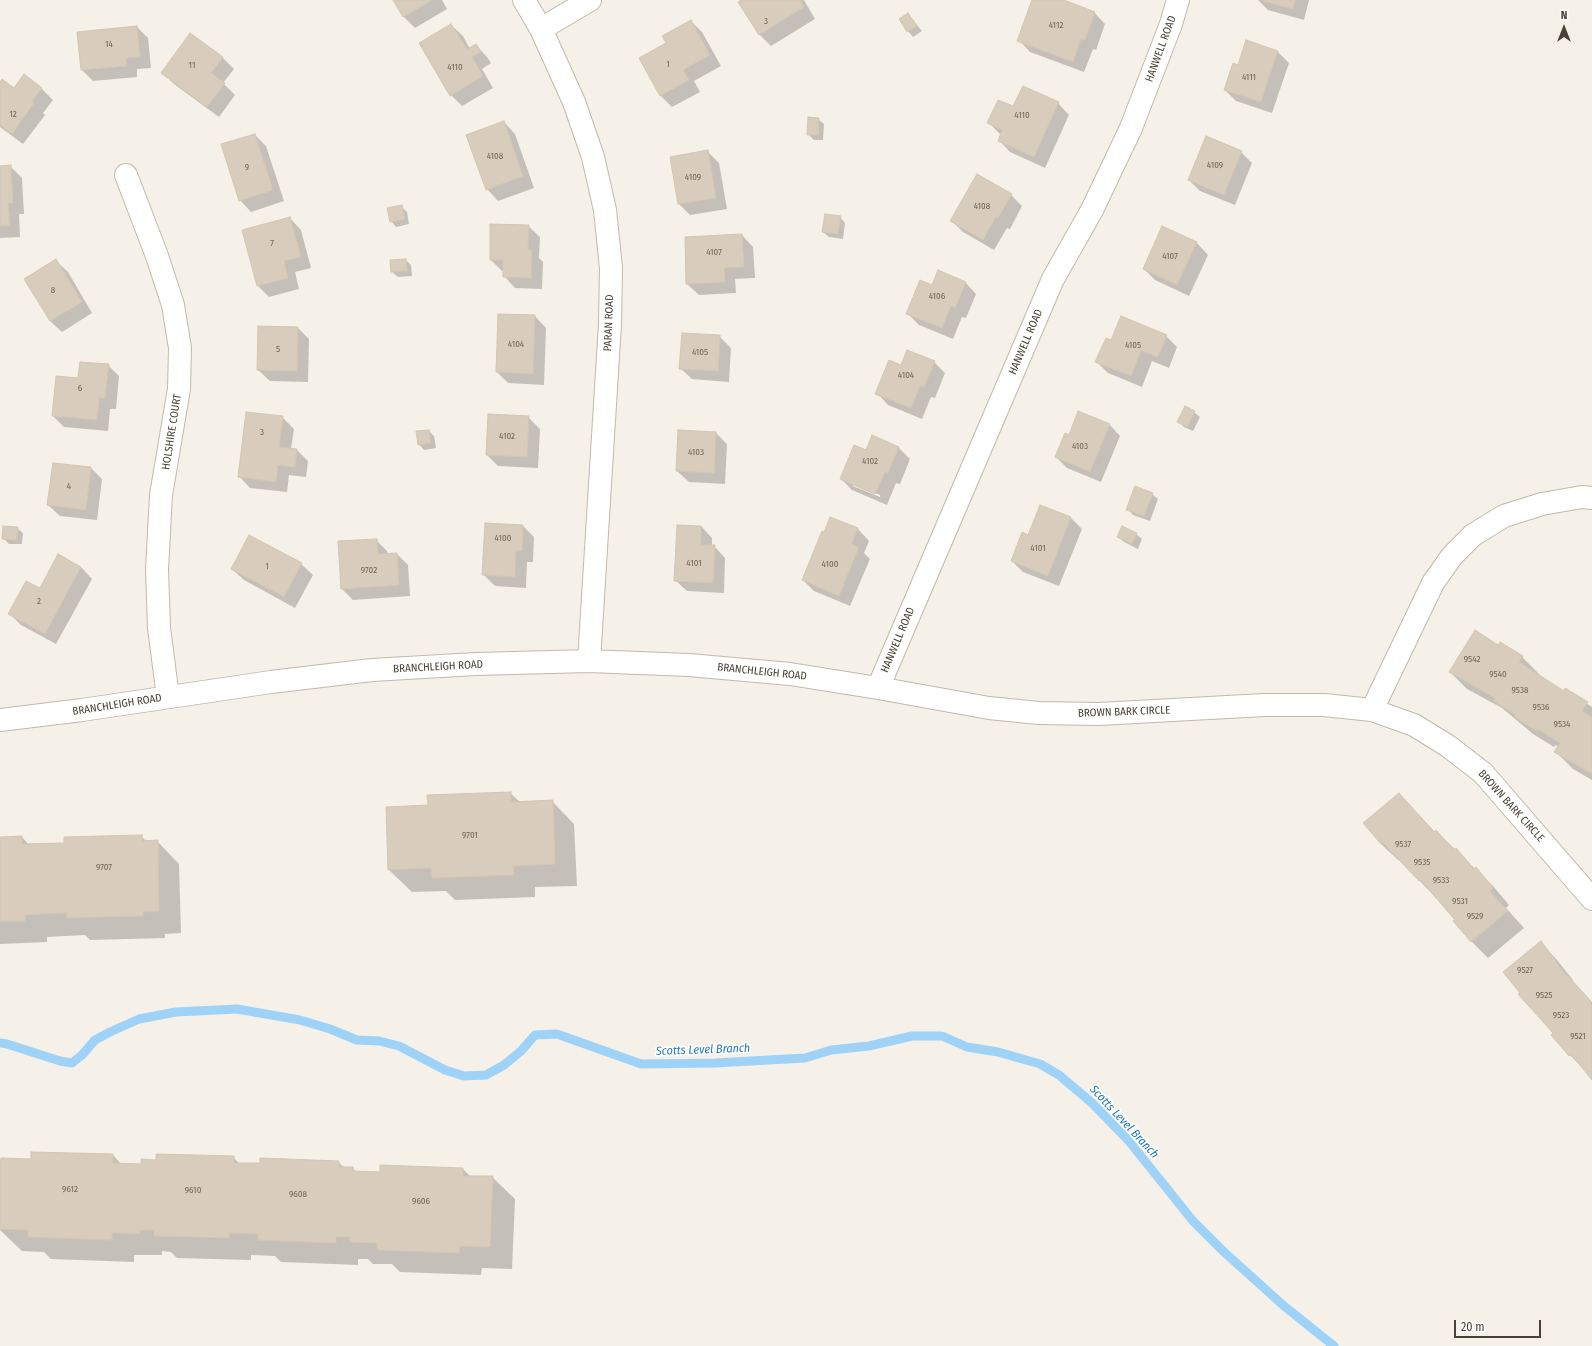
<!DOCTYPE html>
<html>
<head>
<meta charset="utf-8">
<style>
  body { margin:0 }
  #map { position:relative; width:1592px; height:1346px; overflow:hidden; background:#f5f1e8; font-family:"Fira Sans Condensed",sans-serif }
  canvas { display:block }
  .north { position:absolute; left:1544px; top:8px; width:40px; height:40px; -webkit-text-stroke:3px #fff; paint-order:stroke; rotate:0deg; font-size:11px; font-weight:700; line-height:16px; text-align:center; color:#494236 }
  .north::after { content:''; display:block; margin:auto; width:14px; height:18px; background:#494236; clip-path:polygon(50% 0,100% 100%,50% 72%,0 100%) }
  .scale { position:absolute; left:1454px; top:1320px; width:87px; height:18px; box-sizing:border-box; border:2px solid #494236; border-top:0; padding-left:5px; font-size:12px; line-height:14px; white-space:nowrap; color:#494236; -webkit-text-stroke:3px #fff; paint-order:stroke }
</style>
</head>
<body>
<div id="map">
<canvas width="1592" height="1346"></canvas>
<div class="north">N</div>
<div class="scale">20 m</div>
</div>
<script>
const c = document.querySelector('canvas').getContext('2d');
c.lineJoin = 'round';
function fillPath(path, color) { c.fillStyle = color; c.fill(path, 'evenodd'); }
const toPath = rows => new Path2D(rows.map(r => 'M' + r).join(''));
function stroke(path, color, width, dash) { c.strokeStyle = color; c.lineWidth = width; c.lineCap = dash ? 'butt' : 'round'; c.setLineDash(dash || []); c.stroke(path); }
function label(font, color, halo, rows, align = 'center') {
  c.font = font + ' "Fira Sans Condensed",sans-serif'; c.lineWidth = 3.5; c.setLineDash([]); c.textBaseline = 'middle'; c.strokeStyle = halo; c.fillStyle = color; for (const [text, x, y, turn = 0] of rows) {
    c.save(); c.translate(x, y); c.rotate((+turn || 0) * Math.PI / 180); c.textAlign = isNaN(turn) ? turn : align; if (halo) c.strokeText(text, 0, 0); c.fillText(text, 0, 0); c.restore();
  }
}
const shadow = toPath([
  [394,0,442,0,447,9,415,28,404,17],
  [743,0,804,0,815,19,771,46,760,35,739,2],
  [1033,0,1062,0,1094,12,1105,24,1096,50,1093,49,1084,72,1030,52,1019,40],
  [1258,0,1309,0,1304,20,1268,10],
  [908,14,922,31,913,37,908,31],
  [691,21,702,32,721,66,694,81,700,92,672,107,661,96,668,43],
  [451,25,463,36,470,49,476,45,487,57,491,63,482,69,493,88,462,106,451,95],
  [137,27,148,38,151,68,137,69,137,77,93,81,82,70],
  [190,34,223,58,234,69,223,83,235,95,219,117,174,84,162,73],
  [1247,41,1278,52,1289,63,1272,113,1236,101,1225,90,1238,66],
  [24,76,42,89,53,100,43,113,45,115,23,144,0,127,0,84,14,89],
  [1058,103,1069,115,1045,168,1010,152,999,140,1001,135,989,123,1014,108],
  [818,119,824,124,823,140,814,140,808,134],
  [504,122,515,134,534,188,498,201,487,189],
  [255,135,266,146,284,201,251,212,240,200],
  [707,151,719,163,727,209,690,215,679,204,671,158],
  [1241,152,1252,163,1235,205,1200,191,1189,180],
  [10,166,22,178,24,214,19,214,20,237,0,238,0,167],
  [1011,195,1022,206,1010,229,1007,228,994,250,963,232,952,221],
  [401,206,407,212,409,224,396,227,391,221],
  [840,217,845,223,843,239,829,237,823,232],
  [290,218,301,230,311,268,295,272,299,289,269,297,258,286,244,231],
  [528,226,540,237,539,258,543,262,542,289,515,288,504,276,504,271,502,271,491,260],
  [1163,227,1197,243,1208,255,1189,296,1155,280,1144,269],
  [742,235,753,247,755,278,735,279,736,293,699,295,687,284],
  [406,260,411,265,412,276,398,277,392,272,391,261],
  [56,261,68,272,92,313,62,332,50,321],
  [965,282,976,294,966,318,962,317,953,339,919,325,908,314,932,286],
  [499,315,535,316,546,328,544,385,508,383,497,372],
  [259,327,298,328,309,339,308,382,270,381,258,370],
  [719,336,731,348,729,382,692,379,680,368],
  [1166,336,1177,347,1169,368,1152,361,1142,387,1108,373,1097,362,1111,341],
  [934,362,945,373,935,398,931,397,922,419,888,405,877,393,901,366],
  [108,365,119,376,116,409,110,409,108,431,64,427,53,416,79,379],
  [1194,412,1200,417,1193,431,1184,427,1178,421],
  [489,415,528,417,540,429,538,468,498,466,487,455],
  [282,417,294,429,291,449,297,450,308,461,306,477,289,475,287,492,250,488,239,476],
  [1109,424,1120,436,1101,482,1067,468,1056,457,1070,437],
  [429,431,434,436,436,448,424,450,419,444],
  [716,433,727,444,725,484,689,482,677,471],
  [872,437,899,448,910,459,900,484,896,483,887,505,852,490,841,479,866,451],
  [853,484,880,495,880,497,853,486],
  [91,468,102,479,97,520,60,516,48,505],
  [1152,494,1158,499,1150,521,1133,515,1128,509],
  [1040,506,1071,518,1082,529,1059,586,1023,572,1012,561,1028,536],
  [831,518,858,529,869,541,864,553,870,559,850,606,814,591,803,580],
  [486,524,523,526,534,537,533,562,527,562,526,588,495,586,483,574],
  [678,526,701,526,712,538,712,546,714,546,725,558,724,593,687,591,675,580],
  [17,528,23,533,22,544,9,544,3,538],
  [1136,534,1142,539,1138,549,1124,542,1118,537],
  [376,540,387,551,388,555,397,554,408,565,410,596,353,600,342,589],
  [301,564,313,575,295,608,244,580,232,569],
  [81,567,92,579,56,644,21,625,10,614,40,590],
  [1498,646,1522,657,1539,674,1538,675,1564,692,1566,689,1592,707,1592,780,1573,769,1556,752,1559,747,1556,745,1554,747,1533,734,1502,708,1467,689,1450,672],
  [510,793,520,802,552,801,574,824,577,886,535,887,535,897,455,900,446,891,412,892,389,870,429,806],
  [1399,794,1435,832,1436,831,1493,886,1509,905,1506,908,1524,928,1488,958,1472,942,1454,921,1456,920,1436,898,1399,859,1398,860,1381,844,1364,823],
  [141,836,147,842,157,841,179,864,181,933,165,934,165,938,90,940,85,935,47,937,47,942,0,944,0,838,22,837,29,845,65,844],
  [1541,943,1557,960,1573,980,1572,980,1592,1002,1592,1078,1570,1055,1555,1033],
  [113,1155,121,1164,142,1165,157,1161,233,1157,240,1164,338,1162,345,1168,353,1168,356,1172,380,1173,463,1169,471,1177,492,1177,515,1199,512,1269,482,1268,481,1275,400,1272,392,1264,373,1264,368,1259,358,1259,358,1265,281,1262,275,1256,251,1255,251,1260,177,1258,171,1252,162,1251,162,1255,134,1255,134,1262,51,1259,44,1252,22,1251,0,1230,0,1165,32,1160]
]);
const stream = toPath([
  [0,1043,7,1044,60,1061,72,1063,82,1055,95,1040,110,1032,139,1019,176,1012,237,1009,300,1020,330,1029,357,1040,379,1041,399,1046,445,1070,464,1076,486,1075,504,1065,521,1051,535,1035,557,1034,641,1064,715,1063,805,1058,831,1050,869,1046,912,1036,942,1036,967,1047,998,1052,1040,1064,1059,1075,1092,1103,1128,1140,1193,1221,1223,1251,1284,1306,1334,1346]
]);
const building = toPath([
  [393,0,432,0,403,17,393,0],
  [741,0,800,0,804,7,759,35,738,2,741,0],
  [1032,0,1064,0,1095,12,1085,40,1081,39,1073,62,1017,41,1032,0],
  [1259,0,1295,0,1293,9,1259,0],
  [908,13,917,26,907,32,899,19,908,13],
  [691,20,710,55,683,70,689,80,660,96,639,58,666,43,662,36,691,20],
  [451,24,467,49,476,44,481,52,472,57,483,76,450,96,419,43,451,24],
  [137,26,140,57,126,58,127,66,81,70,77,32,137,26],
  [190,33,223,57,211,73,225,83,207,107,161,73,190,33],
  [1246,40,1278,51,1261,102,1224,90,1233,63,1238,65,1246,40],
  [24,74,42,88,32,101,34,103,12,134,0,125,0,83,2,79,14,88,24,74],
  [1023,86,1059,102,1034,157,998,141,1002,130,987,123,998,100,1013,106,1023,86],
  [808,117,819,118,818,135,807,135,808,117],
  [504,121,523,176,486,190,466,135,504,121],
  [255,134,273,190,239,201,221,144,255,134],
  [1206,136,1242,151,1224,195,1188,180,1206,136],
  [708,150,716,198,678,204,670,157,708,150],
  [11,165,13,203,8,203,10,226,0,226,0,166,11,165],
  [977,174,1012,194,998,218,996,217,983,240,950,221,977,174],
  [402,205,405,219,390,222,387,208,402,205],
  [825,214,841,216,838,234,822,232,825,214],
  [290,217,301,257,284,261,288,278,257,286,242,230,290,217],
  [490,224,529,225,528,250,532,250,531,278,503,277,503,260,490,260,490,224],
  [1162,226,1197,242,1177,285,1143,269,1162,226],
  [742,234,744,267,724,268,725,282,686,284,685,237,742,234],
  [56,259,82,302,50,321,24,279,56,259],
  [406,259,407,271,391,272,390,260,406,259],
  [938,270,966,282,955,308,951,306,942,328,906,314,920,280,932,285,938,270],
  [498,314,535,315,533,374,496,372,498,314],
  [1121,316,1167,335,1158,357,1141,351,1131,376,1095,362,1106,338,1111,340,1121,316],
  [258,326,298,327,297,371,257,370,258,326],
  [682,333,720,335,718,371,679,369,682,333],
  [907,350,935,361,924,387,920,386,911,408,875,394,889,360,901,365,907,350],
  [80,362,109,364,105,398,99,398,97,420,52,416,56,376,78,378,80,362],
  [1185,406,1195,411,1187,427,1177,422,1185,406],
  [1078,411,1110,424,1090,472,1055,457,1065,433,1069,435,1078,411],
  [246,412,283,416,279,447,297,449,295,467,278,465,276,482,238,477,246,412],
  [488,414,529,416,527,457,486,455,488,414],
  [429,430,431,443,418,445,416,431,429,430],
  [678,430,716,432,714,473,676,471,678,430],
  [872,435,899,447,888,473,885,472,875,494,840,479,854,445,866,450,872,435],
  [53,463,91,467,86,510,47,505,53,463],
  [1135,486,1153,493,1144,516,1126,510,1135,486],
  [1040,505,1071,517,1048,576,1011,561,1022,532,1028,535,1040,505],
  [830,517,858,528,852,544,859,547,839,596,802,580,822,531,824,532,830,517],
  [485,523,523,525,522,551,516,551,515,577,482,575,485,523],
  [677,525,701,526,701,545,715,545,713,583,674,581,677,525],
  [3,526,18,527,17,540,2,539,3,526],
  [1122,526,1137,533,1132,544,1117,537,1122,526],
  [249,535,302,563,284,597,231,569,249,535],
  [377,539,378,554,397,553,399,585,341,589,338,541,377,539],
  [58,554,81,567,45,634,8,614,26,581,40,588,58,554],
  [1475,630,1498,645,1500,642,1523,656,1519,662,1564,691,1565,688,1588,702,1582,711,1592,717,1592,774,1554,752,1560,743,1538,729,1537,731,1514,717,1516,715,1493,701,1495,698,1449,672,1475,630],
  [511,792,511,802,553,800,555,864,513,866,514,875,432,878,431,868,388,870,386,807,428,805,427,795,511,792],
  [1399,793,1434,832,1436,830,1454,850,1456,848,1474,869,1476,867,1493,888,1490,891,1508,911,1471,942,1453,921,1455,920,1421,880,1419,881,1382,842,1381,844,1363,823,1399,793],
  [142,835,142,841,158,840,159,911,143,912,143,916,67,918,66,913,25,915,25,921,0,921,0,837,22,836,22,844,64,843,64,837,142,835],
  [1541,941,1557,963,1556,963,1592,1003,1590,1004,1592,1006,1592,1080,1571,1054,1569,1056,1551,1035,1553,1033,1518,994,1520,993,1503,972,1541,941],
  [31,1152,113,1154,113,1163,141,1164,141,1159,156,1160,156,1154,234,1156,234,1163,260,1163,260,1158,339,1161,339,1167,353,1167,353,1171,380,1172,380,1165,463,1168,463,1176,493,1176,490,1247,460,1246,459,1253,377,1250,377,1243,350,1242,350,1237,336,1237,336,1243,258,1240,258,1234,229,1233,229,1238,154,1236,154,1230,140,1230,140,1234,112,1233,112,1240,28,1237,28,1230,0,1229,0,1164,1,1158,31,1159,31,1152]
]);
const minor = toPath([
  [524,0,541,29,574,102,593,157,605,210,611,268,610,324,589,661],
  [541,29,590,0],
  [126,175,157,256,173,305,180,348,179,389,161,495,157,569,159,628,168,697],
  [878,688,1053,279,1092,210,1131,128,1171,24,1178,0],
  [1372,710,1433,583,1452,556,1473,535,1504,516,1542,504,1582,497,1592,498],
  [0,720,82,710,271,682,372,670,476,664,589,661,689,665,790,674,878,688,989,708,1039,713,1099,714,1264,705,1324,705,1372,710,1414,725,1448,746,1483,773,1592,899]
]);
const numberNames = [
  ["3",766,21],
  ["4112",1056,25],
  ["14",109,44],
  ["1",668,64],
  ["11",192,65],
  ["4110",455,67],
  ["4111",1249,77],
  ["12",13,114],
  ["4110",1022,115],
  ["4108",495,156],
  ["4109",1215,165],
  ["9",247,167],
  ["4109",693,177],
  ["4108",982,206],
  ["7",272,243],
  ["4107",714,252],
  ["4107",1170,256],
  ["8",53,290],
  ["4106",937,296],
  ["4104",516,344],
  ["4105",1133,345],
  ["5",278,349],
  ["4105",700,352],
  ["4104",906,375],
  ["6",80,388],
  ["3",262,432],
  ["4102",507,436],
  ["4103",1080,446],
  ["4103",696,452],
  ["4102",870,461],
  ["4",69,486],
  ["4100",503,538],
  ["4101",1038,548],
  ["4101",694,563],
  ["4100",830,564],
  ["1",267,566],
  ["9702",369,570],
  ["2",39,601],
  ["9542",1472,659],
  ["9540",1498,674],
  ["9538",1520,690],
  ["9536",1541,707],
  ["9534",1562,724],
  ["9701",470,835],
  ["9537",1403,844],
  ["9535",1422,862],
  ["9707",104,867],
  ["9533",1441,880],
  ["9531",1460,901],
  ["9529",1475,916],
  ["9527",1525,970],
  ["9525",1544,995],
  ["9523",1561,1015],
  ["9521",1578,1036],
  ["9612",70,1189],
  ["9610",193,1190],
  ["9608",298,1194],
  ["9606",421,1201]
];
const streetNames = [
  ["HANWELL ROAD",1161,49,-70],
  ["PARAN ROAD",609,323,-88],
  ["HANWELL ROAD",1026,342,-67],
  ["HOLSHIRE COURT",172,432,-81],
  ["HANWELL ROAD",898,640,-67],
  ["BRANCHLEIGH ROAD",438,667,-3],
  ["BRANCHLEIGH ROAD",762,672,6],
  ["BRANCHLEIGH ROAD",117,705,-9],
  ["BROWN BARK CIRCLE",1124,712,-2],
  ["BROWN BARK CIRCLE",1511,806,48]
];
const waterNames = [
  ["Scotts Level Branch",703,1050,-2],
  ["Scotts Level Branch",1124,1122,47]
];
fillPath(shadow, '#0003');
stroke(stream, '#9fd2f7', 9);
fillPath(building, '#d8cdbc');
stroke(building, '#d4c5ae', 1);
stroke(minor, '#c2b9a9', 24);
stroke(minor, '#fff', 22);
label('9px', '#6d6558', null, numberNames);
label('11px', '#494236', '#fff', streetNames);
label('italic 12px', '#2378b7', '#fff', waterNames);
</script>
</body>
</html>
